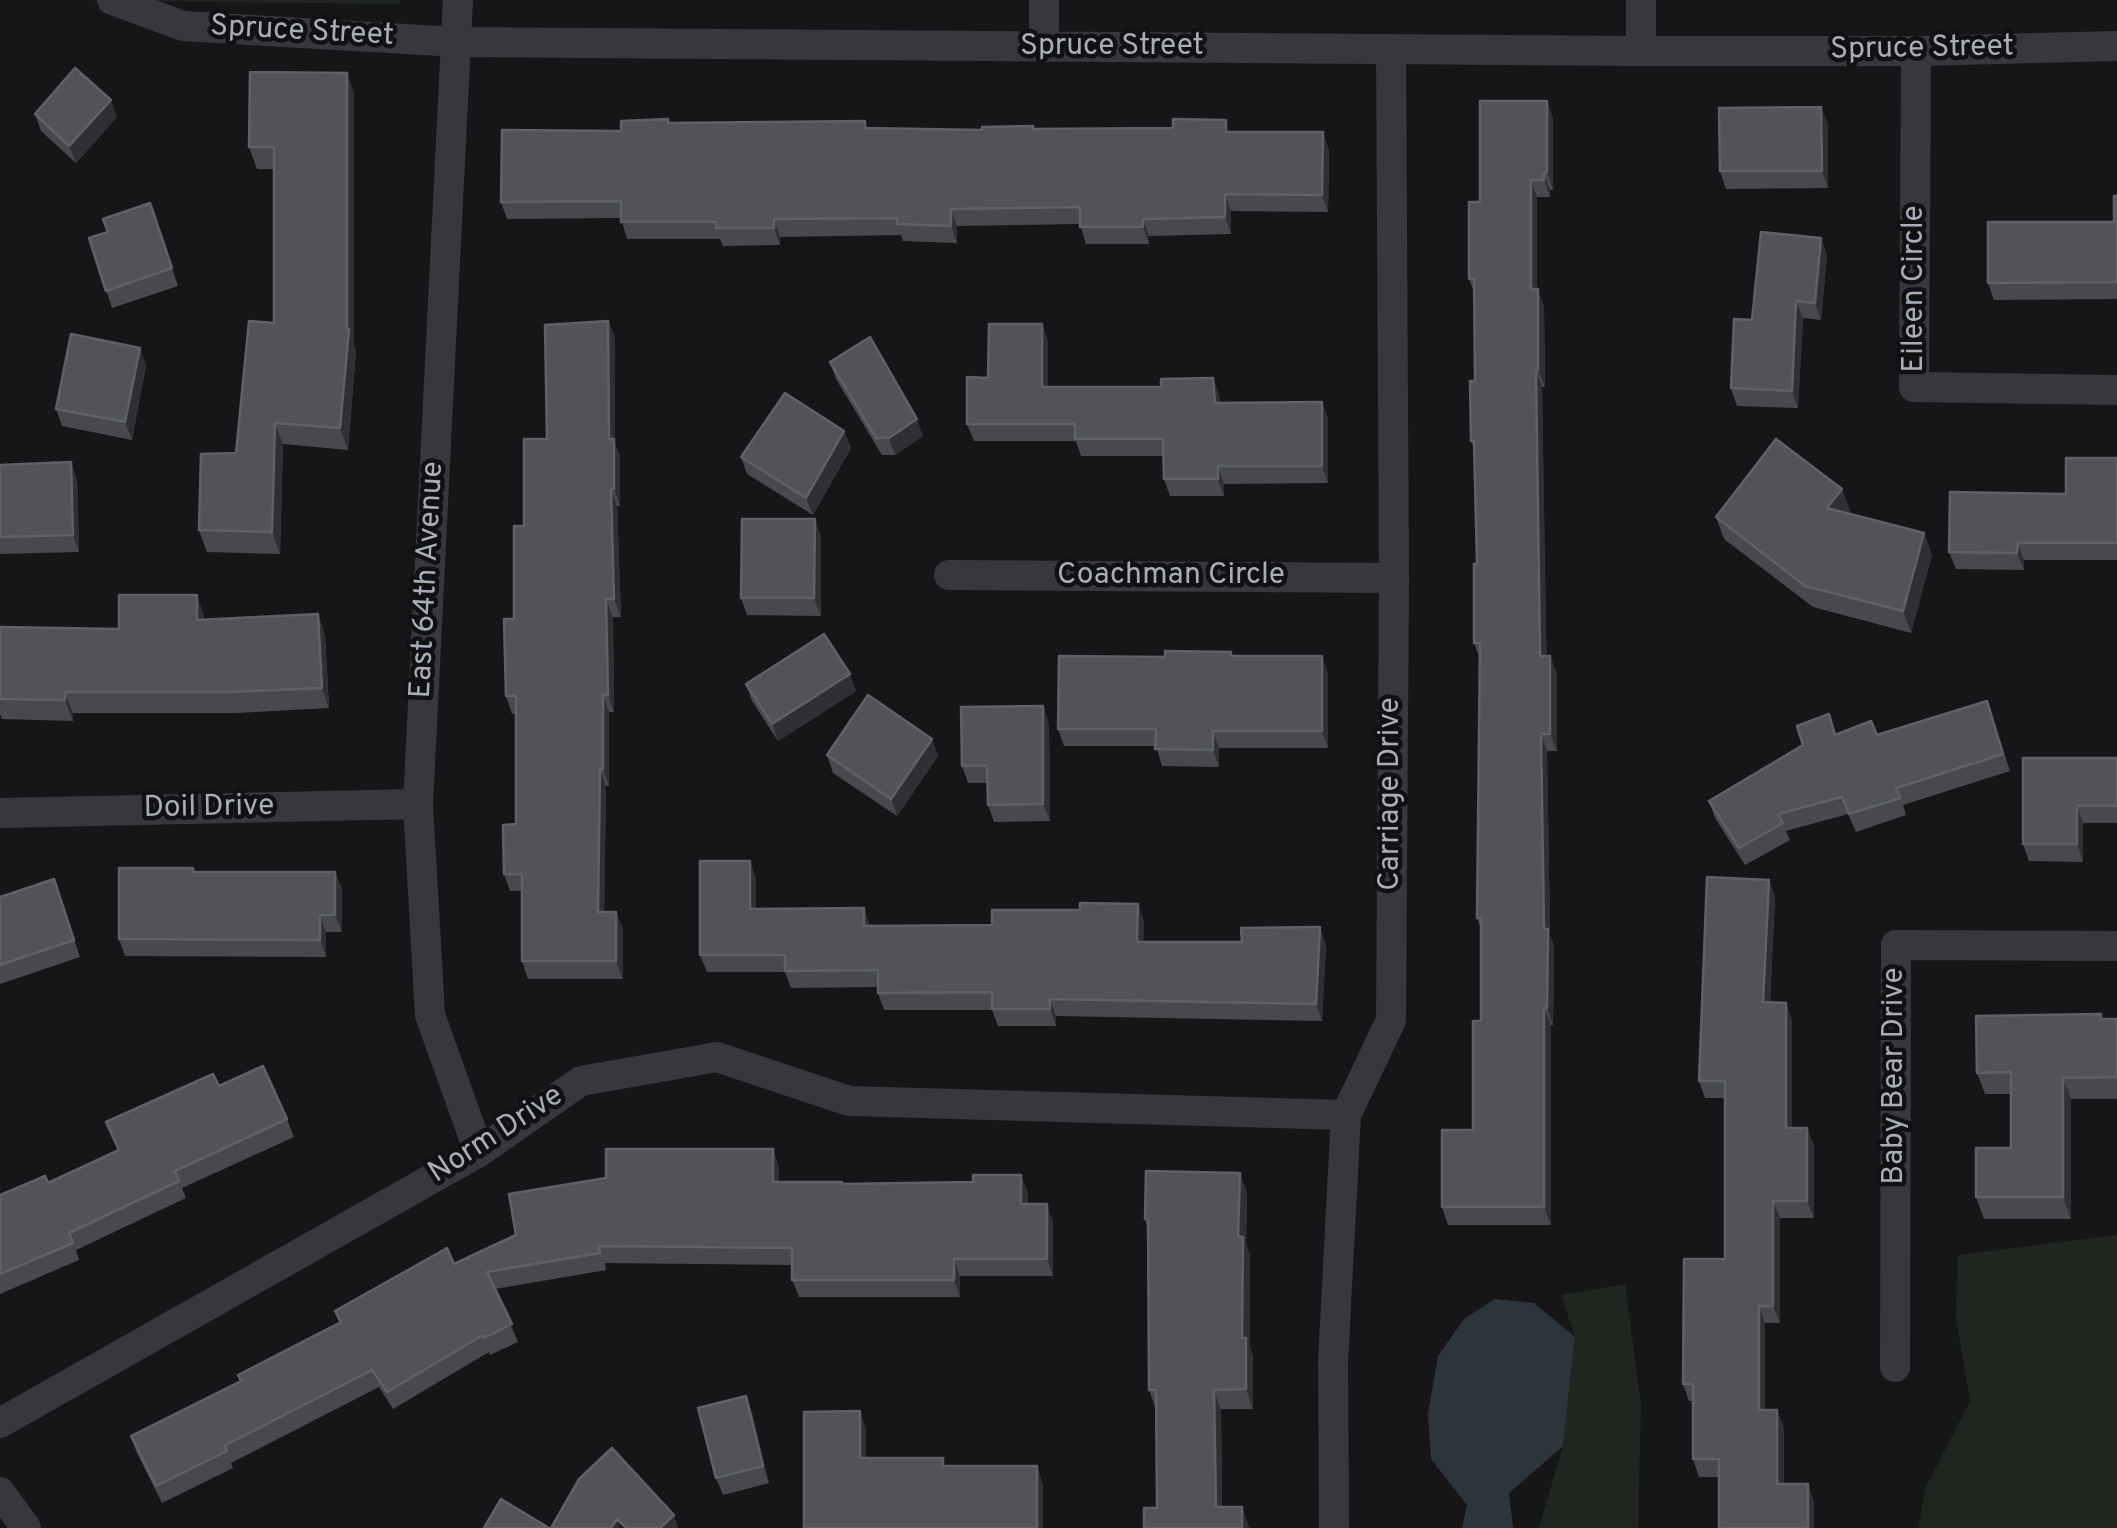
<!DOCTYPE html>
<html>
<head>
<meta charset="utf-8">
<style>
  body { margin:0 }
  canvas { display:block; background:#161618 }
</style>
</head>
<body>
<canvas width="2117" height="1528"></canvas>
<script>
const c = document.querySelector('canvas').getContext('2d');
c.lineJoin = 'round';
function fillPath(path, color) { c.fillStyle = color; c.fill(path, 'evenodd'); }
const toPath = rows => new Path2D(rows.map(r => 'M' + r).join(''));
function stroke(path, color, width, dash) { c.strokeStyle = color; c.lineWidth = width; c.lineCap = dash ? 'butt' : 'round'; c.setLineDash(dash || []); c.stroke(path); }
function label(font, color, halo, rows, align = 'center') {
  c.font = font + ' Overpass,sans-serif'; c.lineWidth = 9; c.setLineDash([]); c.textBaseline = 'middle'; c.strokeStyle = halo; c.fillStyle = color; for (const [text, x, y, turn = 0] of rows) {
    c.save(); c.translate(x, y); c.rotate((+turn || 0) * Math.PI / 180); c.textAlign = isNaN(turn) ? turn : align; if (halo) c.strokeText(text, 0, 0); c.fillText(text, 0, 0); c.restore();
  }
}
const green = toPath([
  [62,0,400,0,400,4],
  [2117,1235,2117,1528,1918,1528,1926,1487,1970,1401,1956,1318,1958,1255],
  [1625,1284,1641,1405,1638,1528,1539,1528,1563,1446,1575,1337,1561,1295]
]);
const water = toPath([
  [1495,1299,1534,1303,1575,1337,1563,1446,1509,1493,1513,1528,1462,1528,1467,1505,1431,1459,1428,1414,1438,1356,1464,1319]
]);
const minor = toPath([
  [112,0,183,26,457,42,1641,51,1916,51,2117,46],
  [458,0,418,804,430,1015,479,1152],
  [1641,0,1641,51],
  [1044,48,1044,0],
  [1916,51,1914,387,2117,390],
  [949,575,1394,578],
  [0,813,418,804],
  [1895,1367,1896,945,2117,946],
  [0,1423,479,1152,581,1081,717,1057,849,1101,1346,1115],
  [0,1492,26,1528],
  [1334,1528,1333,1362,1346,1115,1391,1020,1394,578,1391,50]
]);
const wall = toPath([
  [347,73,354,94,354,345,356,350,348,450,283,444,280,554,207,552,199,530,236,453,274,323,274,169,257,169,249,147],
  [1547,101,1553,119,1553,190,1550,190,1550,197,1537,197,1537,289,1544,306,1545,387,1542,387,1546,656,1557,673,1557,751,1547,751,1550,935,1554,946,1553,1025,1551,1025,1551,1225,1448,1225,1442,1207,1473,1130,1481,1021,1481,929,1477,918,1480,659,1474,643,1477,564,1475,450,1471,441,1475,381,1474,292,1469,279,1480,202],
  [35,114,117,117,76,163,41,131],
  [865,121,867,128,982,130,1033,126,1034,129,1231,132,1329,150,1328,212,1231,211,1231,234,1149,236,1149,244,1086,244,1080,224,957,226,957,243,903,241,901,235,780,237,780,245,723,246,720,239,627,239,621,218,507,219,501,202,621,131,669,123],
  [1828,124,1828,188,1726,189,1720,171],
  [2117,196,2117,299,1994,300,1988,283,2114,222],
  [150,203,178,286,112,308,89,238,108,232],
  [1821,238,1827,255,1821,320,1803,318,1798,408,1737,406,1731,388,1752,320],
  [608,321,615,338,615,444,620,456,620,506,617,506,621,617,613,617,614,712,609,712,609,786,606,786,604,912,623,929,623,979,528,979,522,961,522,891,510,891,504,874,516,824,516,714,512,714,506,696,524,526,547,439],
  [1048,341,1048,387,1161,387,1213,378,1219,395,1220,403,1322,402,1328,419,1328,483,1224,484,1224,496,1170,496,1164,479,1163,456,1081,456,1076,441,974,441,967,424,988,378],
  [830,362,923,436,895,455,882,455,836,379],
  [146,365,132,440,62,426,56,409],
  [844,431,851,448,813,515,747,474,741,457],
  [2117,458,2117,560,2024,560,2024,570,1956,569,1949,552,2066,494],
  [0,465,77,480,79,552,0,554],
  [1842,489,1850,511,1847,513,1924,533,1932,555,1911,633,1813,607,1724,539,1716,517],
  [821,536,821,616,747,615,741,598],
  [318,614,325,635,329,708,236,713,73,713,73,721,2,719,0,714,0,627,119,629,204,615,204,620],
  [1231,652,1232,656,1328,673,1328,748,1219,748,1219,767,1162,766,1156,746,1064,746,1058,729,1165,657],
  [746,684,856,691,778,741,752,701],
  [1987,701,2010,771,1903,805,1906,815,1856,832,1848,814,1786,831,1790,840,1745,865,1715,818,1709,801,1836,735,1877,735],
  [1049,723,1050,821,994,822,988,805,988,783,968,783,962,766],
  [932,739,938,756,897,816,833,773,827,755],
  [2117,758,2117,823,2083,823,2083,862,2029,861,2023,844],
  [193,868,195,872,335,872,342,889,342,932,326,932,326,957,125,956,119,939],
  [756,878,756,909,870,926,992,925,1080,910,1138,904,1144,922,1143,942,1326,944,1322,1021,1056,1016,1056,1026,998,1026,992,1010,884,1010,878,993,878,987,791,988,785,972,707,972,700,955],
  [54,879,80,957,0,984,0,897],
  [1769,880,1775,897,1770,1003,1792,1020,1792,1128,1814,1145,1814,1218,1780,1218,1780,1323,1765,1323,1765,1410,1784,1427,1784,1484,1814,1501,1814,1528,1719,1477,1699,1477,1693,1459,1693,1401,1689,1401,1683,1384,1725,1259,1725,1098,1705,1098,1699,1081],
  [2101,1014,2103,1019,2117,1019,2117,1099,2071,1099,2071,1219,1984,1219,1976,1197,2011,1148,2011,1094,1985,1094,1977,1073],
  [219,1086,287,1119,294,1137,182,1188,186,1198,76,1250,79,1260,0,1294,0,1195,48,1183,118,1150,106,1122],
  [779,1166,779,1182,1028,1192,1028,1204,1053,1222,1053,1276,960,1276,960,1297,799,1297,792,1280,792,1265,605,1263,606,1270,495,1289,518,1342,490,1355,489,1352,393,1409,379,1387,231,1463,233,1468,162,1503,137,1453,131,1436,241,1382,238,1375,339,1323,335,1311,454,1264],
  [1247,1192,1246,1243,1250,1256,1250,1348,1253,1358,1253,1409,1221,1409,1222,1507,1242,1507,1249,1528,1144,1528,1157,1508,1156,1409,1149,1390,1148,1229,1145,1219],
  [752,1413,769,1483,723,1495,716,1478]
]);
const shadedWall = toPath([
  [347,73,354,94,354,345,356,350,348,450,340,428,347,329],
  [111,100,117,117,76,163,69,146],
  [1547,101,1553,119,1553,190,1547,172],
  [1821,107,1828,124,1828,188,1822,171],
  [1323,132,1329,150,1328,212,1322,195],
  [1544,173,1550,190,1550,197,1544,180],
  [1531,180,1537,197,1537,306,1531,289],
  [1225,194,1231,211,1231,234,1225,217],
  [951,209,957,226,957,243,951,226],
  [774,219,780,237,780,245,774,228],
  [1143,219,1149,236,1149,244,1143,227],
  [1821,238,1827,255,1821,320,1815,303],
  [1538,289,1544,306,1545,387,1538,370],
  [1796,301,1803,318,1798,408,1792,391],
  [608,321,615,338,615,444,620,456,620,506,614,489,609,439],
  [1042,324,1048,341,1048,404,1042,387],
  [140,348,146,365,132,440,125,422],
  [1536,370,1542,387,1547,673,1540,656],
  [1213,378,1219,395,1221,420,1215,403],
  [1322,402,1328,419,1328,483,1322,466],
  [917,419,923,436,895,455,889,438],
  [275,423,283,444,280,554,272,532],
  [844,431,851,448,813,515,806,498],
  [71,462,77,480,79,552,73,535],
  [1218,466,1224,484,1224,496,1218,479],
  [611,489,617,506,621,617,614,599],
  [1842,489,1850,511,1835,530,1827,508],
  [815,519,821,536,821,616,814,598],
  [1924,533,1932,555,1911,633,1903,611],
  [2018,543,2024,560,2024,570,2017,553],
  [197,595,204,615,204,641,197,620],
  [606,599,613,617,614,712,608,695],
  [318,614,325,635,329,708,322,688],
  [1322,656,1328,673,1328,748,1322,731],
  [1550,656,1557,673,1557,751,1550,734],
  [850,674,856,691,778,741,772,724],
  [65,692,73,713,73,721,65,700],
  [603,695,609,712,609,786,603,769],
  [1043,706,1049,723,1050,821,1043,804],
  [1213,731,1219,748,1219,767,1213,750],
  [1541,734,1547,751,1550,935,1554,946,1553,1025,1547,1008,1544,929],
  [932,739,938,756,897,816,891,799],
  [600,769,606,786,604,929,598,912],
  [2077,806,2083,823,2083,862,2077,844],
  [750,861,756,878,756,926,750,909],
  [335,872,342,889,342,932,335,915],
  [1769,880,1775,897,1769,1020,1763,1002],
  [1138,904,1144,922,1143,959,1137,942],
  [864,908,870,925,864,926],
  [616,912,623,929,623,979,616,961],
  [320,915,326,932,326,957,320,940],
  [1320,927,1326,944,1322,1021,1316,1004],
  [1050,999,1056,1016,1056,1026,1050,1009],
  [1786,1003,1792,1020,1792,1145,1786,1128],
  [1544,1008,1551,1025,1551,1225,1544,1207],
  [2063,1078,2071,1099,2071,1219,2063,1197],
  [1807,1128,1814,1145,1814,1218,1807,1201],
  [773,1149,779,1166,779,1199,773,1182],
  [1240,1173,1247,1192,1246,1243,1250,1256,1250,1348,1253,1358,1253,1409,1246,1389,1242,1338,1238,1236],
  [1021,1175,1028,1192,1028,1222,1021,1204],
  [1773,1201,1780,1218,1780,1323,1773,1306],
  [1047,1204,1053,1222,1053,1276,1047,1259],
  [954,1259,960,1276,960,1297,954,1280],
  [1759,1306,1765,1323,1765,1427,1759,1410],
  [1214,1390,1221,1409,1222,1527,1216,1507],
  [746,1396,752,1413,769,1483,763,1466],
  [1777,1410,1784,1427,1784,1501,1777,1484],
  [860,1411,866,1429,866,1475,860,1458],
  [1037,1466,1043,1484,1043,1528,1037,1528],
  [1808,1484,1814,1501,1814,1528,1808,1528],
  [1242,1507,1249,1528,1242,1528],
  [674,1515,678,1528,660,1528],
  [617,1519,620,1528,611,1528]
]);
const building = toPath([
  [75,68,111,100,69,146,35,114,75,68],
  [250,72,347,73,347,329,349,329,340,428,275,423,272,532,199,530,201,454,236,453,249,321,274,323,274,147,249,147,250,72],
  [1480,101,1547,101,1547,172,1544,173,1544,180,1531,180,1531,289,1538,289,1538,370,1536,370,1540,656,1550,656,1550,734,1541,734,1544,929,1548,929,1547,1008,1544,1008,1544,1207,1442,1207,1442,1130,1473,1130,1473,1021,1481,1021,1481,918,1477,918,1480,643,1474,643,1474,564,1477,564,1474,441,1471,441,1470,381,1475,381,1474,279,1469,279,1469,202,1480,202,1480,101],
  [1821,107,1822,171,1720,171,1719,108,1821,107],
  [668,119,668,123,865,121,865,128,982,130,982,127,1033,126,1033,129,1173,128,1173,119,1226,120,1226,132,1323,132,1322,195,1225,194,1225,217,1143,219,1143,227,1080,227,1080,207,951,209,951,226,897,224,897,218,774,219,774,228,716,228,716,222,621,222,621,201,501,202,502,130,621,131,621,121,668,119],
  [2114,196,2117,196,2117,282,1988,283,1988,222,2114,222,2114,196],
  [150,203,172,268,106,291,89,238,108,232,103,219,150,203],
  [1761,232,1821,238,1815,303,1796,301,1792,391,1731,388,1734,319,1752,320,1761,232],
  [608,321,609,439,614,439,614,489,611,489,614,599,606,599,608,695,603,695,603,769,600,769,598,912,616,912,616,961,522,961,522,874,504,874,503,825,516,824,516,696,506,696,504,619,514,619,514,526,524,526,524,439,547,439,545,325,608,321],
  [989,324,1042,324,1042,387,1161,387,1161,379,1213,378,1215,403,1322,402,1322,466,1218,466,1218,479,1164,479,1163,439,1075,439,1075,424,967,424,967,377,988,378,989,324],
  [71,334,140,348,125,422,56,409,71,334],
  [870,337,917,419,889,438,876,438,830,362,870,337],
  [785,393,844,431,806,498,741,457,785,393],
  [1776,439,1842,489,1827,508,1924,533,1903,611,1805,586,1716,517,1776,439],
  [2066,458,2117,458,2117,543,2018,543,2017,553,1949,552,1950,492,2066,494,2066,458],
  [71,462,73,535,0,537,0,465,71,462],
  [742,519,815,519,814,598,741,598,742,519],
  [119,595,197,595,197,620,318,614,322,688,228,692,65,692,65,700,0,699,0,627,119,629,119,595],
  [824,634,850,674,772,724,746,684,824,634],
  [1165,651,1231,652,1231,656,1322,656,1322,731,1213,731,1213,750,1155,749,1156,729,1058,729,1059,656,1165,657,1165,651],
  [868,695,932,739,891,799,827,755,868,695],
  [1987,701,2003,754,1896,788,1900,798,1849,814,1842,797,1778,814,1783,823,1739,848,1709,801,1803,745,1797,726,1829,714,1835,735,1871,721,1877,735,1987,701],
  [1043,706,1043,804,988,805,987,766,962,766,961,707,1043,706],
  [2023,758,2117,758,2117,806,2077,806,2077,844,2023,844,2023,758],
  [700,861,750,861,750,909,864,908,864,926,992,925,992,910,1080,910,1080,903,1138,904,1137,942,1242,942,1241,928,1320,927,1316,1004,1050,999,1050,1009,992,1009,992,992,878,993,878,970,785,971,785,955,700,955,700,861],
  [119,868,193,868,193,872,335,872,335,915,320,915,320,940,119,939,119,868],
  [1707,877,1769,880,1763,1002,1786,1003,1786,1128,1807,1128,1807,1201,1773,1201,1773,1306,1759,1306,1759,1410,1777,1410,1777,1484,1808,1484,1808,1528,1719,1528,1719,1459,1693,1459,1693,1384,1683,1384,1684,1259,1725,1259,1725,1081,1699,1081,1707,877],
  [54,879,74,940,0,965,0,897,54,879],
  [2101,1014,2101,1019,2117,1019,2117,1077,2063,1078,2063,1197,1976,1197,1976,1148,2011,1148,2011,1072,1977,1073,1976,1016,2101,1014],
  [263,1066,287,1119,175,1171,179,1181,69,1233,73,1243,0,1274,0,1195,45,1176,48,1183,119,1150,106,1122,213,1074,219,1086,263,1066],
  [606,1149,773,1149,773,1182,842,1182,842,1184,973,1182,973,1175,1021,1175,1021,1204,1047,1204,1047,1259,954,1259,954,1280,792,1280,792,1248,599,1246,600,1253,487,1272,512,1324,484,1338,483,1335,387,1392,372,1370,224,1446,227,1451,156,1486,131,1436,241,1381,238,1375,341,1322,335,1311,447,1248,454,1264,516,1235,509,1194,606,1178,606,1149],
  [1146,1171,1240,1173,1238,1236,1243,1237,1242,1338,1246,1338,1246,1389,1214,1390,1216,1507,1242,1507,1242,1528,1144,1528,1144,1508,1157,1508,1156,1390,1149,1390,1148,1219,1145,1219,1146,1171],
  [746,1396,763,1466,716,1478,698,1408,746,1396],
  [860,1411,860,1458,943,1458,943,1466,1037,1466,1037,1528,804,1528,804,1412,860,1411],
  [612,1448,674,1515,660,1528,626,1528,617,1519,611,1528,551,1528,579,1479,612,1448],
  [501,1499,549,1528,484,1528,501,1499]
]);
const streetNames = [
  ["Spruce Street",302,33,3],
  ["Spruce Street",1112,48],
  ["Spruce Street",1922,50,-1],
  ["Eileen Circle",1916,289,-90],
  ["Coachman Circle",1171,577],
  ["East 64th Avenue",429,580,-87],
  ["Carriage Drive",1392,794,-90],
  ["Doil Drive",209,809,-1],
  ["Baby Bear Drive",1896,1076,-90],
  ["Norm Drive",497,1136,-33]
];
fillPath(green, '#1e261f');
fillPath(water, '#2c353c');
stroke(minor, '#37383d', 30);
fillPath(wall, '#47494d');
fillPath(shadedWall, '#2f3033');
fillPath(building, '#525359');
stroke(building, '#5f6168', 2.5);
label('30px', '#a8adb8', '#111113', streetNames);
</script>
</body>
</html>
